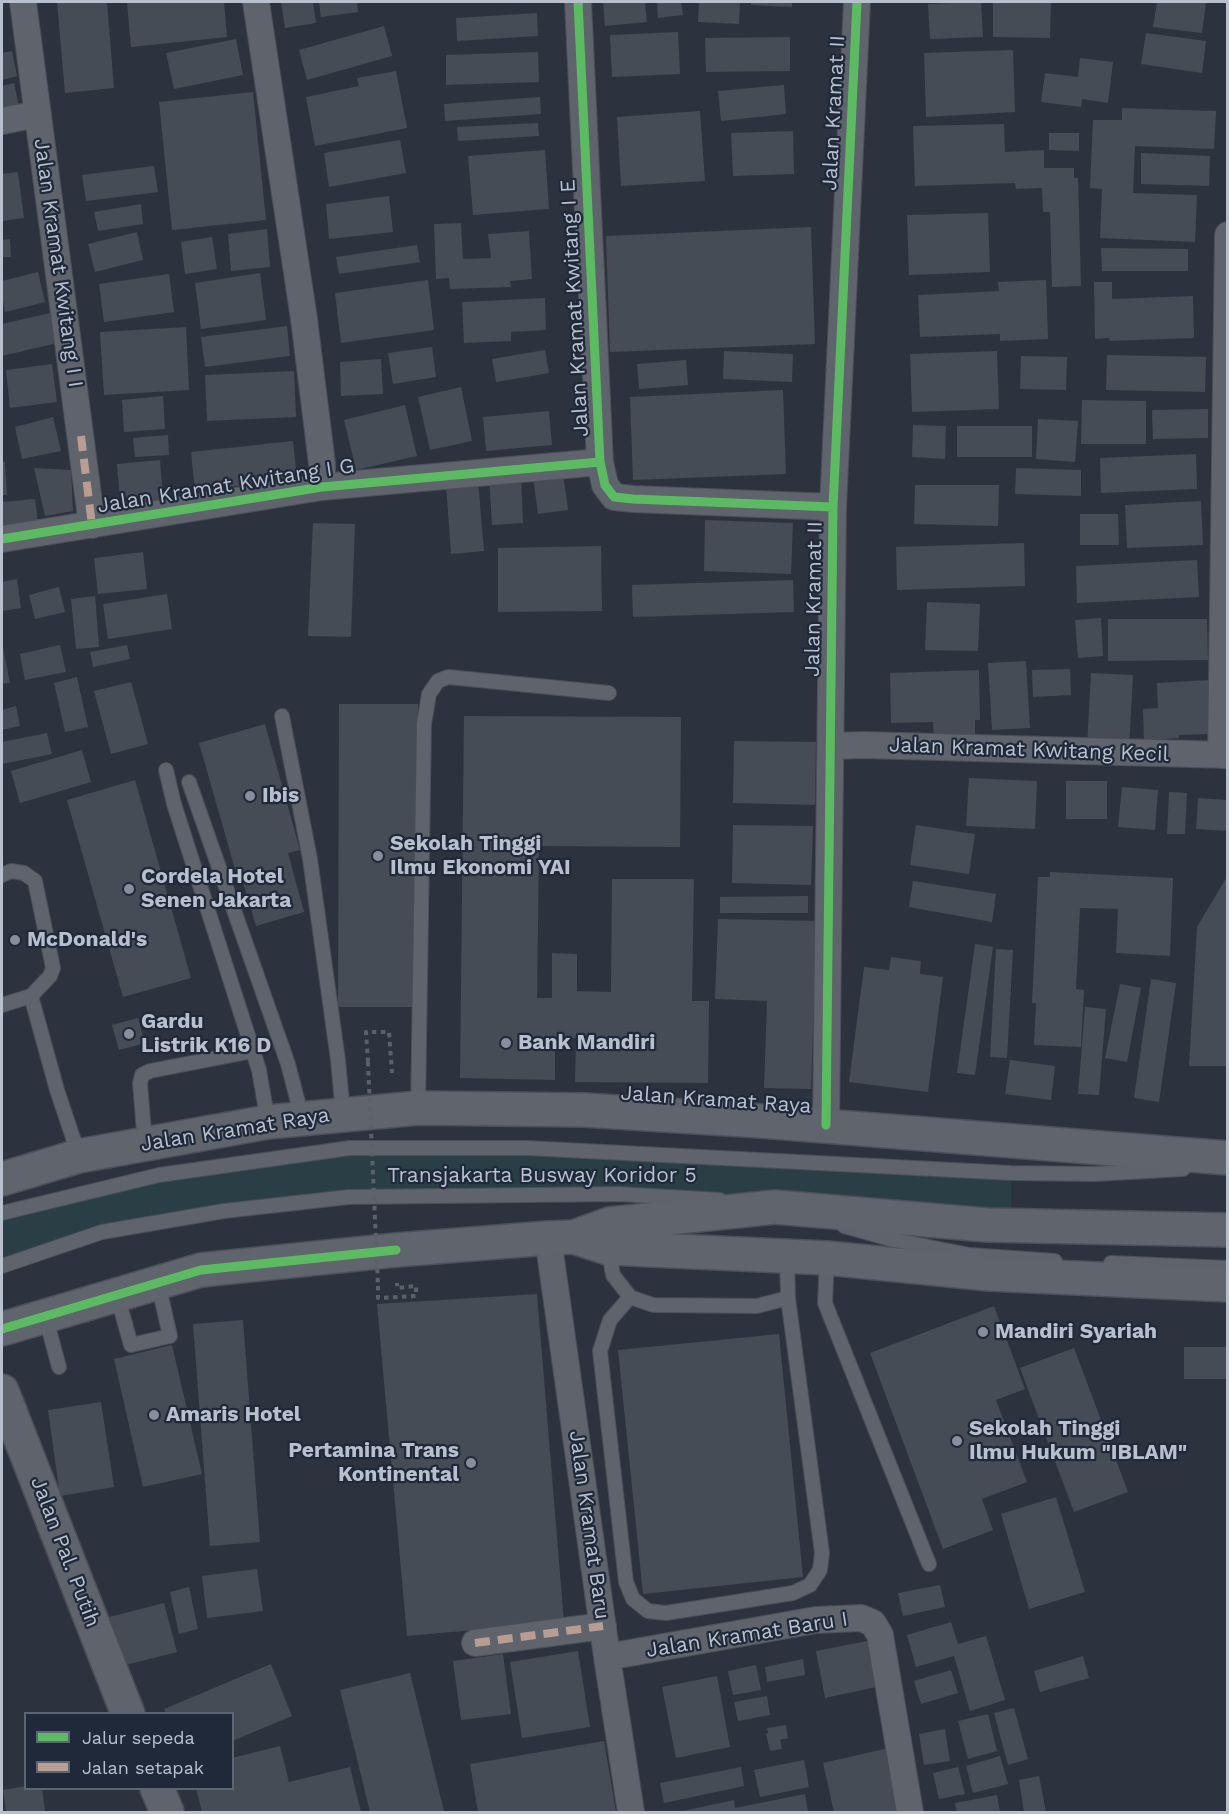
<!DOCTYPE html>
<html>
<head>
<meta charset="utf-8">
<style>
  body { margin:0 }
  #map { position:relative; width:1229px; height:1814px; overflow:hidden; background:#2d333e; font-family:"Work Sans",sans-serif }
  canvas { display:block }
  .frame { position:absolute; inset:0; border:3px solid #b8c0ce; pointer-events:none }
  .legend { position:absolute; left:24px; top:1712px; width:210px; height:78px; box-sizing:border-box; background:#1f293a; border:2px solid #5c6575; margin:0; padding:8px 10px; list-style:none; font-size:18px; color:#b8c0ce }
  .legend li { display:flex; align-items:center; gap:12px; height:30px }
  .legend b { width:30px; border:2px solid #5c6575 }
</style>
</head>
<body>
<div id="map">
<canvas width="1229" height="1814"></canvas>
<div class="frame"></div>
<ul class="legend">
<li><b style="height:8px;background:#5cba63"></b>Jalur sepeda</li>
<li><b style="height:8px;background:#b99d93"></b>Jalan setapak</li>
</ul>
</div>
<script>
const c = document.querySelector('canvas').getContext('2d');
c.lineJoin = 'round';
function fillPath(path, color) { c.fillStyle = color; c.fill(path, 'evenodd'); }
const toPath = rows => new Path2D(rows.map(r => 'M' + r).join(''));
function stroke(path, color, width, dash) { c.strokeStyle = color; c.lineWidth = width; c.lineCap = dash ? 'butt' : 'round'; c.setLineDash(dash || []); c.stroke(path); }
function label(font, color, halo, rows, align = 'center') {
  c.font = font + ' "Work Sans",sans-serif'; c.lineWidth = 4.5; c.setLineDash([]); c.textBaseline = 'middle'; c.strokeStyle = halo; c.fillStyle = color; for (const [text, x, y, turn = 0] of rows) {
    c.save(); c.translate(x, y); c.rotate((+turn || 0) * Math.PI / 180); c.textAlign = isNaN(turn) ? turn : align; if (halo) c.strokeText(text, 0, 0); c.fillText(text, 0, 0); c.restore();
  }
}
const green = toPath([
  [376,1149,1011,1173,1011,1225,708,1198,366,1197,92,1235,2,1266,2,1215,162,1174]
]);
const building = toPath([
  [57,2,107,2,114,88,65,93],
  [127,2,224,2,227,37,131,47],
  [281,2,313,2,316,23,285,28],
  [319,2,357,2,358,12,321,17],
  [603,2,645,2,647,22,605,26],
  [657,2,681,2,683,15,658,18],
  [699,2,740,2,739,24,698,22],
  [751,2,792,2,792,7,751,5],
  [981,2,983,37,930,39,928,4],
  [993,2,1051,2,1050,38,993,37],
  [1157,2,1206,2,1202,33,1153,27],
  [537,13,538,36,457,41,456,18],
  [384,26,392,56,307,80,299,50],
  [678,32,680,74,612,77,610,35],
  [1146,33,1206,41,1202,73,1141,64],
  [790,37,790,71,706,72,705,38],
  [236,39,243,75,174,89,166,53],
  [1013,50,1015,112,926,117,924,53],
  [12,51,17,76,2,80,2,53],
  [538,52,539,82,446,85,446,55],
  [1080,58,1113,62,1108,103,1082,99,1081,107,1041,102,1045,73,1078,77],
  [396,71,407,128,315,146,306,97,359,86,357,78],
  [14,83,20,112,2,115,2,86],
  [784,85,786,114,721,121,718,91],
  [253,92,266,220,172,230,159,102],
  [540,97,541,114,445,121,444,104],
  [1122,108,1216,111,1214,149,1135,146,1133,193,1197,195,1195,242,1100,238,1102,189,1090,188,1093,120,1122,120],
  [700,111,705,181,621,186,617,117],
  [538,123,539,136,458,141,457,127],
  [1004,124,1005,152,1044,150,1044,168,1074,168,1074,178,1078,178,1081,286,1052,287,1050,212,1043,212,1042,188,1016,189,1015,183,915,186,913,126],
  [793,131,794,174,733,176,731,133],
  [1049,133,1079,133,1079,151,1049,150],
  [400,140,406,173,329,187,324,153],
  [545,150,549,209,473,215,468,156],
  [1141,153,1210,156,1209,186,1141,184],
  [154,166,158,192,86,201,82,175],
  [18,172,24,218,2,221,2,174],
  [389,196,393,232,329,239,326,204],
  [141,204,143,224,98,231,94,212],
  [988,213,990,272,909,275,907,215],
  [461,223,463,259,491,258,488,234,529,231,532,279,510,281,511,287,450,289,449,278,436,279,434,224],
  [811,227,815,344,610,352,606,236],
  [267,229,270,267,231,271,228,234],
  [137,232,143,260,95,272,88,244],
  [212,237,217,269,185,274,181,242],
  [10,239,11,257,2,257,2,240],
  [417,245,420,262,339,274,336,257],
  [1101,248,1188,249,1188,271,1102,271],
  [38,272,45,302,5,312,2,295,2,281],
  [260,273,266,320,201,329,195,283],
  [169,274,174,312,104,322,99,284],
  [428,280,434,330,341,343,335,293],
  [1046,280,1048,339,1000,341,1000,334,920,337,918,295,999,291,998,282],
  [1094,282,1112,282,1112,299,1193,296,1194,338,1110,341,1109,338,1095,339],
  [545,298,546,330,511,332,511,341,464,343,462,302],
  [50,313,57,343,2,356,2,324],
  [287,326,290,356,205,367,201,337],
  [186,327,189,390,104,395,100,332],
  [432,347,436,377,393,384,388,353],
  [545,350,549,373,496,382,492,359],
  [724,351,793,354,792,382,723,379],
  [997,351,999,409,912,412,910,354],
  [1107,355,1206,357,1205,392,1106,390],
  [1021,356,1067,357,1066,390,1020,389],
  [381,359,383,394,341,396,340,362],
  [686,360,688,385,639,389,637,364],
  [52,364,57,402,10,408,6,370],
  [294,371,296,417,207,421,205,375],
  [461,387,472,441,430,450,418,397],
  [783,390,786,474,633,480,630,397],
  [163,396,165,429,124,432,122,400],
  [1082,400,1146,401,1146,444,1081,444],
  [405,405,417,456,356,470,344,420],
  [1208,409,1208,438,1153,439,1152,410],
  [549,411,552,445,486,451,483,417],
  [53,417,61,451,22,459,15,427],
  [1038,419,1078,421,1075,462,1036,459],
  [913,425,946,426,945,459,912,457],
  [957,426,1032,426,1032,457,957,457],
  [168,435,169,455,135,457,133,438],
  [293,441,297,479,195,491,191,452],
  [1196,454,1197,489,1101,493,1100,458],
  [160,460,164,509,121,512,117,464],
  [2,462,5,462,7,495,2,495],
  [34,468,71,470,73,511,45,516],
  [1016,468,1081,470,1081,496,1015,494],
  [563,473,568,510,538,514,533,477],
  [521,474,523,523,492,525,489,476],
  [478,481,484,551,451,554,446,484],
  [915,485,999,485,998,526,914,524],
  [35,499,39,530,2,534,2,502],
  [1201,501,1203,545,1127,548,1125,505],
  [1080,514,1118,514,1119,545,1080,545],
  [705,520,793,523,791,574,704,571],
  [313,523,355,524,351,637,308,636],
  [1024,543,1025,586,897,590,896,547],
  [601,546,602,611,498,612,498,548],
  [143,552,147,589,98,594,94,558],
  [1197,560,1199,597,1077,603,1076,566],
  [17,579,21,608,2,611,2,582],
  [793,580,794,612,633,617,632,585],
  [59,587,65,612,35,619,29,595],
  [167,594,172,629,108,639,103,604],
  [95,596,99,647,76,649,71,599],
  [927,602,980,604,978,651,925,650],
  [1101,618,1103,656,1078,658,1075,620],
  [1108,619,1207,619,1208,660,1108,661],
  [2,643,10,683,2,684],
  [60,645,66,672,25,680,20,654],
  [127,645,130,659,93,667,90,652],
  [1026,661,1030,728,992,730,988,663],
  [1070,669,1071,695,1033,697,1032,670],
  [979,670,980,720,975,720,975,737,934,739,933,722,891,723,890,673],
  [1091,673,1133,675,1129,749,1087,747],
  [77,677,88,727,65,732,54,683],
  [1209,680,1211,734,1179,735,1179,738,1144,740,1143,709,1158,708,1157,683],
  [131,682,148,744,111,754,94,691],
  [339,704,418,704,417,1007,338,1007],
  [16,706,20,726,2,730,2,710],
  [464,716,681,717,680,847,539,846,537,998,552,998,552,953,577,954,577,991,611,992,612,879,694,879,692,1001,709,1001,708,1083,575,1082,576,1038,555,1038,555,1080,460,1078],
  [265,724,300,850,288,853,304,912,256,926,239,868,235,869,199,743],
  [47,733,52,754,2,764,2,742],
  [734,741,816,742,815,805,733,803],
  [82,750,91,782,20,803,11,771],
  [969,778,1037,781,1035,829,966,826],
  [135,780,191,978,123,997,67,800],
  [1066,781,1107,781,1107,819,1066,819],
  [1122,787,1158,790,1155,830,1118,827],
  [1169,792,1187,793,1185,834,1167,834],
  [1198,798,1228,800,1228,831,1196,829],
  [733,825,813,826,811,885,732,883],
  [916,825,975,834,969,874,910,865],
  [1050,872,1173,878,1170,956,1116,953,1118,909,1080,908,1076,989,1084,990,1081,1047,1034,1045,1036,1003,1032,1003,1038,877,1050,877],
  [1228,875,1228,1066,1189,1066,1197,927],
  [913,881,996,894,992,922,909,907],
  [808,896,808,913,720,913,720,897],
  [718,919,817,921,811,1089,764,1088,767,1001,715,999],
  [975,944,993,947,975,1075,957,1073],
  [996,949,1013,950,1007,1058,990,1057],
  [891,957,921,961,920,974,943,977,928,1092,849,1082,864,967,889,970],
  [1151,979,1176,983,1159,1102,1134,1098],
  [1120,984,1141,988,1127,1062,1105,1058],
  [1085,1007,1106,1009,1099,1095,1078,1094],
  [138,1018,145,1043,119,1050,112,1025],
  [1010,1060,1055,1066,1051,1100,1005,1094],
  [537,1294,564,1622,407,1636,377,1304],
  [994,1306,1025,1389,996,1400,1027,1482,982,1499,993,1530,943,1549,870,1353],
  [243,1320,260,1542,210,1546,193,1324],
  [779,1334,803,1577,643,1594,618,1350],
  [172,1345,202,1474,143,1487,114,1359],
  [1184,1347,1228,1347,1228,1379,1184,1379],
  [1074,1348,1128,1492,1074,1512,1020,1368],
  [101,1402,114,1487,60,1496,48,1410],
  [1056,1497,1085,1592,1029,1609,1001,1514],
  [257,1569,263,1611,207,1618,202,1576],
  [940,1585,945,1607,903,1616,898,1593],
  [189,1587,198,1629,179,1634,170,1592],
  [164,1603,177,1652,121,1666,109,1617],
  [951,1622,958,1644,986,1636,1005,1700,970,1711,954,1656,916,1667,907,1635],
  [877,1639,886,1685,825,1698,816,1651],
  [578,1651,590,1727,522,1738,510,1662],
  [503,1654,511,1714,461,1720,453,1661],
  [1083,1656,1089,1678,1040,1692,1034,1671],
  [803,1659,805,1675,767,1682,765,1667],
  [271,1664,292,1716,232,1741,232,1714,166,1714,164,1709],
  [756,1665,761,1690,733,1695,728,1671],
  [951,1670,958,1693,921,1704,914,1681],
  [410,1673,444,1811,436,1812,370,1812,340,1690],
  [717,1676,730,1747,676,1758,662,1687],
  [767,1696,770,1715,738,1721,734,1702],
  [1014,1708,1028,1759,1008,1765,994,1713],
  [988,1714,997,1751,968,1759,958,1721],
  [786,1725,788,1738,780,1740,782,1749,770,1751,766,1734,768,1733,767,1728],
  [945,1729,950,1761,924,1765,919,1734],
  [604,1741,616,1812,478,1812,470,1764],
  [280,1746,289,1782,350,1767,361,1812,202,1812,196,1788,232,1788,232,1758],
  [893,1747,908,1812,834,1812,823,1763],
  [1000,1756,1008,1784,973,1793,966,1766],
  [804,1760,809,1787,760,1797,754,1770],
  [741,1767,744,1786,664,1803,660,1783],
  [958,1767,965,1794,939,1799,933,1773],
  [1039,1776,1046,1812,1024,1812,1019,1780],
  [26,1786,26,1788,42,1788,45,1812,6,1812,3,1790],
  [805,1794,808,1812,678,1812,734,1800,735,1808],
  [997,1795,1000,1812,957,1812,955,1803]
]);
const path = toPath([
  [368,1062,366,1032,389,1032,392,1073],
  [378,1286,378,1298,416,1296,416,1286,397,1288,397,1283]
]);
const service = toPath([
  [282,716,310,859,338,1060,343,1114],
  [166,770,174,804,259,1070,268,1122],
  [189,782,288,1064,302,1118],
  [2,875,11,871,24,873,35,881,53,968,50,976,31,996,2,1005],
  [31,996,57,1090,79,1156],
  [418,1108,424,724,429,694,438,681,448,677,609,693],
  [145,1144,140,1083,142,1075,150,1071,253,1051],
  [2,1213,159,1175,350,1148,527,1148,1011,1173,1095,1174,1183,1169],
  [844,1226,894,1240,970,1255,1055,1261],
  [608,1248,613,1275,630,1297,653,1305,757,1306,788,1298],
  [827,1258,825,1303,929,1564],
  [1111,1263,1228,1268],
  [2,1266,102,1232,224,1211,349,1197,619,1194,720,1200],
  [117,1295,131,1345,170,1336,158,1283],
  [630,1297,610,1320,600,1351,626,1582,633,1599,648,1611,666,1613,793,1593,810,1585,820,1570,822,1553,788,1298,787,1257],
  [45,1315,59,1367]
]);
const minor = toPath([
  [23,2,92,525],
  [256,2,304,319,322,464,322,487],
  [578,2,600,462,605,485,614,497,633,499,833,507],
  [2,121,38,114],
  [2,539,322,487,600,462],
  [831,746,864,745,1228,755],
  [1221,755,1228,235],
  [826,1125,833,507,857,2],
  [548,1238,607,1657,631,1812],
  [475,1643,603,1626],
  [607,1657,816,1620,861,1618,873,1623,880,1635,910,1812]
]);
const tertiary = toPath([
  [2,1391,128,1714],
  [157,1788,167,1812]
]);
const primary = toPath([
  [2,1179,79,1156,268,1122,418,1108,584,1110,761,1121,1228,1158],
  [574,1237,610,1224,775,1207,987,1225,1228,1230],
  [2,1329,201,1270,396,1250,548,1238,574,1237,608,1248,827,1258,989,1274,1228,1285]
]);
const pathBridge = toPath([
  [368,1062,378,1286]
]);
const quiet = toPath([
  [81,436,92,525],
  [475,1643,603,1626]
]);
const cycleway = toPath([
  [578,2,600,462,605,485,614,497,633,499,833,507],
  [2,539,322,487,600,462],
  [826,1125,833,507,857,2],
  [2,1329,201,1270,396,1250]
]);
const markers = [
  [250,796,6,"#878f9c"],
  [378,856,6,"#878f9c"],
  [129,889,6,"#878f9c"],
  [15,940,6,"#878f9c"],
  [129,1034,6,"#878f9c"],
  [506,1043,6,"#878f9c"],
  [983,1332,6,"#878f9c"],
  [154,1415,6,"#878f9c"],
  [957,1441,6,"#878f9c"],
  [471,1463,6,"#878f9c"]
];
const streetNames = [
  ["Jalan Kramat II",834,113,-87],
  ["Jalan Kramat Kwitang I I",58,263,82],
  ["Jalan Kramat Kwitang I E",575,308,-93],
  ["Jalan Kramat Kwitang I G",226,486,-9],
  ["Jalan Kramat II",814,599,-89],
  ["Jalan Kramat Kwitang Kecil",1029,750,2],
  ["Jalan Kramat Raya",716,1100,4],
  ["Jalan Kramat Raya",235,1130,-9],
  ["Transjakarta Busway Koridor 5",542,1176],
  ["Jalan Kramat Baru",589,1525,82],
  ["Jalan Pal. Putih",65,1552,69],
  ["Jalan Kramat Baru I",747,1635,-9]
];
const poiNames = [
  ["Ibis",262,796],
  ["Sekolah Tinggi",390,844],
  ["Ilmu Ekonomi YAI",390,868],
  ["Cordela Hotel",141,877],
  ["Senen Jakarta",141,901],
  ["McDonald's",27,940],
  ["Gardu",141,1022],
  ["Listrik K16 D",141,1046],
  ["Bank Mandiri",518,1043],
  ["Mandiri Syariah",995,1332],
  ["Amaris Hotel",166,1415],
  ["Sekolah Tinggi",969,1429],
  ["Ilmu Hukum \"IBLAM\"",969,1453],
  ["Pertamina Trans",459,1451,"right"],
  ["Kontinental",459,1475,"right"]
];
fillPath(green, '#293f45');
fillPath(building, '#464c55');
stroke(service, '#4a4e56', 16);
stroke(minor, '#4a4e56', 28);
stroke(tertiary, '#4a4e56', 36);
stroke(primary, '#4b505a', 36);
stroke(path, '#5b6168', 4, [4.5, 4.5]);
stroke(service, '#5e636c', 14);
stroke(minor, '#5e636c', 26);
stroke(tertiary, '#5e636c', 33);
stroke(primary, '#60656d', 33);
stroke(pathBridge, '#5b6168', 4, [4.5, 4.5]);
stroke(quiet, '#b99d93', 8, [15, 8]);
stroke(cycleway, '#5cba63', 9);
for (const [x, y, r, color] of markers) { const dot = new Path2D(); dot.arc(x, y, r, 0, 2 * Math.PI); c.fillStyle = color; c.fill(dot); stroke(dot, '#1f293a', 2); }
label('21px', '#b8c0ce', '#1f293a', streetNames);
label('bold 21px', '#b8c0ce', '#1f293a', poiNames, 'left');
</script>
</body>
</html>
